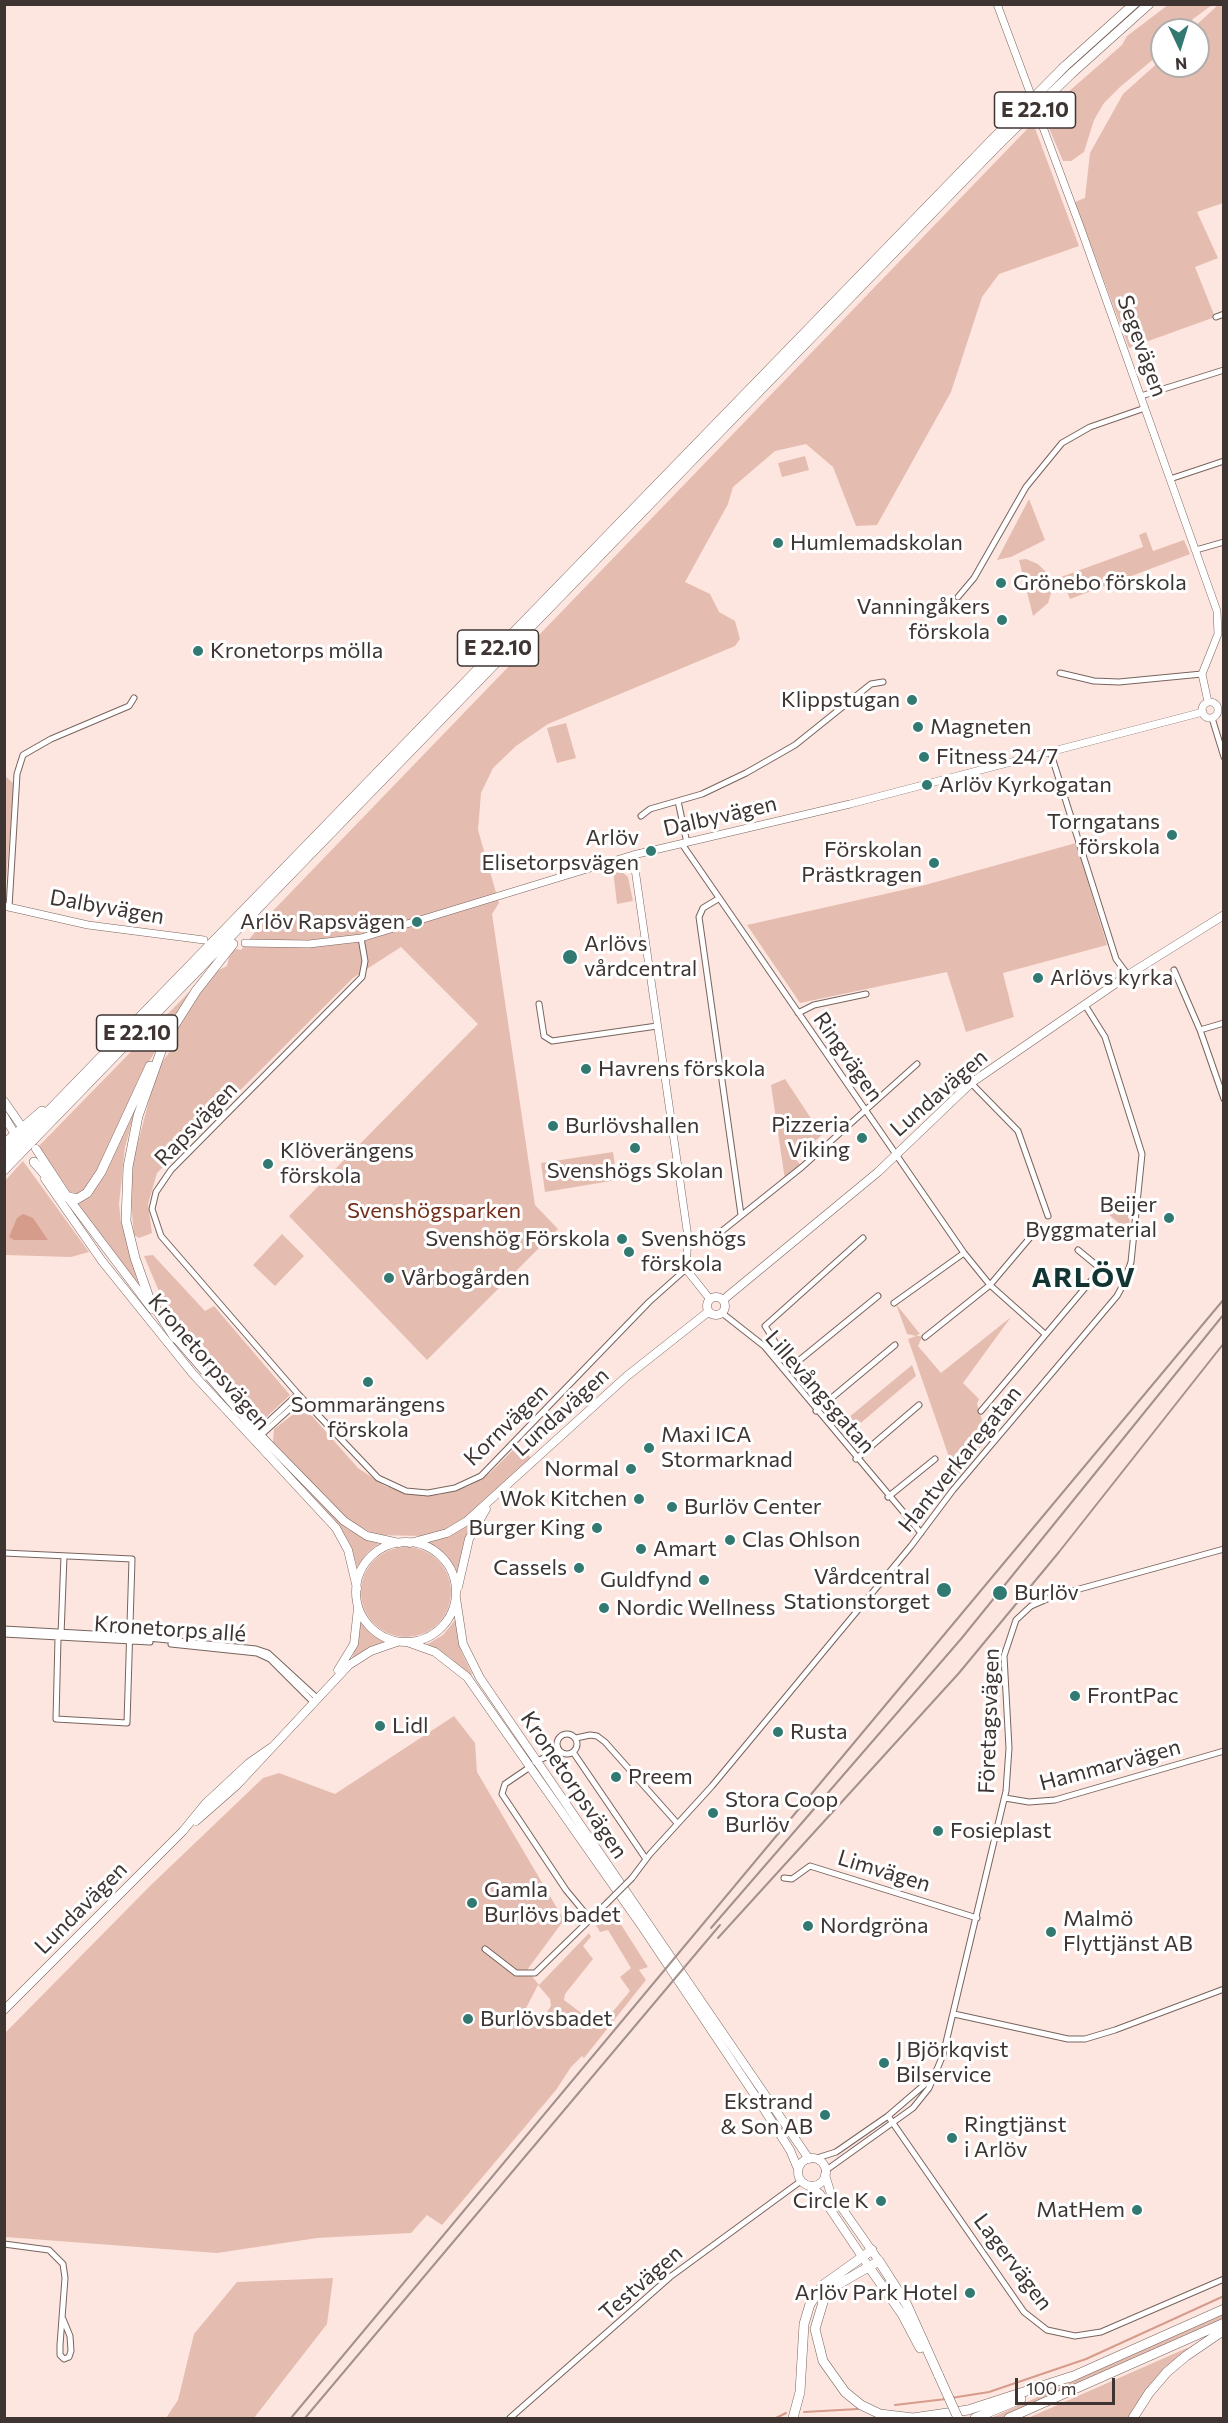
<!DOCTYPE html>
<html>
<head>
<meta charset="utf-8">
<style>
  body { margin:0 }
  #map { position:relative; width:1228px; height:2423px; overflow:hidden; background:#fde6df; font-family:Commissioner,sans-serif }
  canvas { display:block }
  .frame { position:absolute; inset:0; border:6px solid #3e3533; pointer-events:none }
  .north { position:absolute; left:1150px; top:18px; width:60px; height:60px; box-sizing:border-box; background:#fff; border:2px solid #b2aead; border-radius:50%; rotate:176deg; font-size:16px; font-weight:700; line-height:24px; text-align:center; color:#3e3533 }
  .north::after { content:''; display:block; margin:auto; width:21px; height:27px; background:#317971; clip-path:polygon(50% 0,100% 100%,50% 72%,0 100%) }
  .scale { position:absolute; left:1015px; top:2378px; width:100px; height:27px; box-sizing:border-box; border:3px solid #3e3533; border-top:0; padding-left:8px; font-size:18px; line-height:21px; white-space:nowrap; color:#3e3533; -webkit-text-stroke:4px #fff; paint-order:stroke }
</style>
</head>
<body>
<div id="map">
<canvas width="1228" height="2423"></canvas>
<div class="frame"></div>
<div class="north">N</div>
<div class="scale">100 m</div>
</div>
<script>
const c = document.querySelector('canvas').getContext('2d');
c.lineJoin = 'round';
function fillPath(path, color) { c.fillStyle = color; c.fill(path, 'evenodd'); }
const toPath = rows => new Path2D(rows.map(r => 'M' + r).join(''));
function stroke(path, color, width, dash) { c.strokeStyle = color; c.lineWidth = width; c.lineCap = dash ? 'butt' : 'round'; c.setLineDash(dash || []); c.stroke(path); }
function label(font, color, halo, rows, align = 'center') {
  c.font = font + ' Commissioner,sans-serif'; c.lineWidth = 6; c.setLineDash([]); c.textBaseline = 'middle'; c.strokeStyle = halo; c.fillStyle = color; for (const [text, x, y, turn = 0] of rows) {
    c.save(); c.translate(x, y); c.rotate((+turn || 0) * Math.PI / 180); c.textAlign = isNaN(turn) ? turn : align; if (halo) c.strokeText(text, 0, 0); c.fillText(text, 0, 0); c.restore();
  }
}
const green = toPath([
  [1168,5,1212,5,1193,19,1186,30,1162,30,1162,52,1120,87,1104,103,1094,120,1084,152,1071,161,1063,161,1043,114,1122,45,1127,36],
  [1218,5,1223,5,1223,203,1197,212,1218,258,1195,267,1215,317,1129,348,1075,202,1085,198,1090,153,1123,94,1162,59,1162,66,1198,66,1198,30,1191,30],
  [1033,123,1079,246,999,274,982,297,951,392,877,525,856,526,833,467,806,444,775,451,733,487,728,504,685,582,710,594,719,612,735,621,740,639,735,646,548,724,516,746,493,768,481,793,478,830,499,903,492,914,535,1205,558,1229,427,1360,289,1216,478,1024,401,947,353,978,157,1173,148,1204,152,1233,139,1238,134,1235,131,1202,132,1166,154,1081,162,1062,177,1042,173,1035,205,984,217,971,227,966,230,953,236,949,241,950,266,918],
  [805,456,809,470,782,477,778,463],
  [1029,499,1045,540,1011,557,997,560],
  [1146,532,1153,551,1184,540,1190,554,1070,599,1061,577,1143,547,1139,535],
  [1026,559,1038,564,1048,574,1052,590,1048,603,1033,616,1019,560],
  [566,723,576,758,557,763,547,728],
  [5,776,13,783,13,796,5,895],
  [1076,843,1107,945,1003,973,1014,1017,966,1032,947,972,800,1003,747,925,925,885],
  [613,870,621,871,628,877,633,901,617,904],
  [194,987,138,1080,95,1178,82,1192,72,1195,39,1146],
  [785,1079,822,1135,795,1158,802,1167,785,1180,771,1085],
  [139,1096,125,1147,119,1204,121,1222,139,1287,77,1203,90,1195,100,1182],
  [613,1152,617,1180,545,1192,541,1163],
  [23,1161,89,1252,71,1257,5,1255,4,1182],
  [1131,1198,1129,1232,1100,1207],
  [282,1234,304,1256,275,1286,253,1265],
  [153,1255,205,1311,214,1306,290,1395,261,1422,198,1349,161,1296,144,1256],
  [896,1304,920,1334,916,1335,922,1337,918,1346,941,1373,1011,1317,963,1383,979,1399,977,1404,982,1420,993,1432,956,1477,908,1339,916,1336,907,1334],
  [912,1365,916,1376,850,1432,842,1423],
  [299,1410,312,1416,358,1468,385,1486,411,1494,439,1495,469,1486,491,1472,519,1444,531,1458,473,1513,445,1531,422,1536,375,1535,343,1516,273,1442,274,1429],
  [263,1444,346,1528,364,1538,381,1542,368,1552,357,1567,351,1546,342,1530,273,1458],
  [480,1513,467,1537,458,1575,446,1555,423,1541],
  '361 1592a45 45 0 1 1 90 0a45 45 0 1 1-90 0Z',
  [455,1620,461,1651,472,1674,470,1676,449,1657,426,1645,443,1635],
  [360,1622,371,1634,385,1643,352,1658,358,1641],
  [454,1716,475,1743,477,1772,564,1920,527,1970,539,1985,589,1933,591,1937,583,1946,593,1959,565,1994,564,2000,600,2027,630,1991,620,1977,631,1968,608,1930,600,1932,596,1925,610,1913,620,1923,648,1967,639,1970,646,1980,584,2058,582,2056,571,2067,556,2090,442,2225,427,2215,411,2233,317,2238,217,2253,5,2237,5,2033,151,1885,263,1778,279,1773,335,1794],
  [538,1985,550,1999,551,2006,540,2023,525,2010],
  [333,2278,327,2324,254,2418,166,2418,178,2400,194,2334,237,2282],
  [1223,2314,1223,2319,1002,2418,991,2418],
  [1187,2348,1189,2349,1166,2367,1148,2387,1129,2418,1028,2418]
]);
const water = toPath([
  [23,1214,33,1218,48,1240,14,1240,9,1237,17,1218]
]);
const stream = toPath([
  [951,2398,989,2392,1086,2359,1224,2296],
  [895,2405,946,2399],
  [804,2412,858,2409],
  [776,2418,786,2413]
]);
const minor = toPath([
  [1216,317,1224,314],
  [1141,396,1224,370],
  [1170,479,1224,461],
  [1196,550,1224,542],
  [958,597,974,578,1026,487,1062,443,1090,427,1145,408],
  [1060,673,1094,681,1119,682,1202,674],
  [1212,718,1224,757],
  [1051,754,1116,959,1128,975],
  [678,801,687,843],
  [641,816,650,809,702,794,746,773,795,745,871,684,883,682],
  [682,844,964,1253,990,1285,1045,1334],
  [718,899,703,908,699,917,741,1215],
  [9,907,17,774,23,755,51,739,129,706,134,698],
  [361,938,365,961,362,977,171,1170,156,1192,152,1209,161,1236,298,1394,378,1478,406,1491,428,1493,455,1488,481,1476,649,1302,686,1269],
  [1174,970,1200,1030,1224,1099],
  [539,1004,544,1036,552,1041,657,1026],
  [798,1013,814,1005,866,994],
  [1200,1030,1224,1023],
  [971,1083,1018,1131,1048,1216],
  [712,1239,802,1167,917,1064],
  [894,1303,964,1253],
  [722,1313,764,1346,921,1533],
  [925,1337,990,1285,1039,1227],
  [791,1367,765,1326,863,1238],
  [791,1367,878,1296],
  [816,1411,895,1345],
  [981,1411,1101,1269,1078,1250],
  [255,1434,298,1394],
  [259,1437,302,1398],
  [856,1459,919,1405],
  [888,1497,935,1459],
  [4,1553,132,1559,127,1723,56,1719,58,1638],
  [4,1629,129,1636,256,1649,268,1653,317,1698],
  [4,1634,150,1642],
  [61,1635,64,1556],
  [171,1644,257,1653,270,1659,314,1703],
  '557 1744a10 10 0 1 1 20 0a10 10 0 1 1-20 0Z',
  [576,1738,590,1735,597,1736,605,1742,677,1823],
  [573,1752,646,1859],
  [535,1762,559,1751],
  [530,1767,505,1784,502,1794,566,1890,590,1919],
  [1005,1798,1029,1802,1055,1800,1224,1751],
  [632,1878,650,1854,712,1786,911,1546,953,1490,1117,1296,1123,1285,1131,1262,1142,1154,1105,1037,1085,1005],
  [784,1878,792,1879,810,1866,977,1918],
  [485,1949,516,1973,535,1973,607,1903],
  [954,2014,1068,2039,1085,2039,1115,2030,1224,1989],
  [888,2116,1024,2312,1047,2330,1075,2336,1101,2332,1224,2279],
  [814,2159,836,2152,888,2116,931,2079],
  [825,2171,913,2108,929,2088,943,2055,1006,1791,1009,1748,1004,1656,1016,1620,1031,1606,1054,1596,1224,1549],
  [4,2244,49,2250,63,2264,65,2278,60,2345,60,2355,64,2359,69,2357,71,2351,70,2336,63,2319],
  [510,2418,670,2277,801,2181]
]);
const tertiary = toPath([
  [997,4,1081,229,1217,611,1218,634,1202,674,1208,702],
  '1202 710a8 8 0 1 1 16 0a8 8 0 1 1-16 0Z',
  [633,855,688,1237,686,1269,709,1298],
  [4,906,88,925,204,940],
  [245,943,309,944,361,938,633,855,850,804,1203,712]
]);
const secondary = toPath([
  [4,1101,20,1124],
  [4,1116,13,1131],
  [36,1149,69,1199,152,1309],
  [45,1179,102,1261,193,1374,336,1528,348,1550,357,1588],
  '707 1306a9 9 0 1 1 18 0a9 9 0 1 1-18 0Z',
  [723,1300,878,1172,971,1083,1128,975,1224,915],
  [173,1335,257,1432,344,1521,367,1536,399,1543],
  '356 1592a50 50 0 1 1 100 0a50 50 0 1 1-100 0Z',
  [410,1543,447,1533,467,1521,627,1376,708,1312],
  [458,1587,469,1539,486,1509],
  [456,1598,463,1644,480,1678,809,2159],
  [407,1642,435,1652,467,1677,643,1928,762,2106,790,2150,798,2169],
  [338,1670,354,1644,358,1608],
  [196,1821,237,1785,349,1665,371,1651,397,1642],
  [4,2010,183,1831,205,1804,249,1763,272,1747],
  '798 2172a14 14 0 1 1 28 0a14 14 0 1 1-28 0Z',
  [825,2175,830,2191,879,2261],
  [809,2186,820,2194,869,2267]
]);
const motorway = toPath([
  [1064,67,1134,4],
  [1072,73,1149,4],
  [4,1144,42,1111],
  [4,1157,992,140],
  [34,1162,64,1196,77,1199,87,1193,101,1172,150,1066],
  [4,1170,997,146],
  [175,1338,149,1298,135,1258,126,1221,128,1167,138,1116,165,1040,196,991,233,944],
  [869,2267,902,2314,920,2348],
  [939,2376,907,2305,879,2261,837,2285,824,2299,815,2329,823,2361,845,2392,861,2405,880,2414,913,2418,968,2410,1073,2376],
  [1069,2378,1224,2309],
  [793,2418,800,2392,804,2324,810,2304,823,2285,872,2250],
  [975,2418,1021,2399],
  [1009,2418,1224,2323],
  [1133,2418,1149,2393,1167,2372,1186,2356,1224,2330]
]);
const rail = toPath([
  [711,1928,961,1639,1224,1314],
  [718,1938,959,1673,1059,1552,1224,1343],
  [291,2418,1224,1299],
  [305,2418,720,1925]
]);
const minorBridge = toPath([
  [607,1903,632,1878]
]);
const motorwayBridge = toPath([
  [992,140,1064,67],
  [997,146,1072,73],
  [939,2376,958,2418]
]);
const markers = [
  [778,543,6,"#317971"],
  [1001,583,6,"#317971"],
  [1002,620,6,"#317971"],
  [198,651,6,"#317971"],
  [912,700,6,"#317971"],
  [918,727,6,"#317971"],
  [924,757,6,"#317971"],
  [927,785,6,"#317971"],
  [1172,835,6,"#317971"],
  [651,851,6,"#317971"],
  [934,863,6,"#317971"],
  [417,922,6,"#317971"],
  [570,957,8,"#317971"],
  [1038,978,6,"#317971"],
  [586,1069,6,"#317971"],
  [553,1126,6,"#317971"],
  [862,1138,6,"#317971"],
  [635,1148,6,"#317971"],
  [268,1164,6,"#317971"],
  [1169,1218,6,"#317971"],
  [622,1239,6,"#317971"],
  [629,1252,6,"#317971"],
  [389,1278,6,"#317971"],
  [368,1382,6,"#317971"],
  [649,1448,6,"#317971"],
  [631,1469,6,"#317971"],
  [639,1499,6,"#317971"],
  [672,1507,6,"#317971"],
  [597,1528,6,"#317971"],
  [730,1540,6,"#317971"],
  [641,1549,6,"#317971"],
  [579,1568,6,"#317971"],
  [704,1580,6,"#317971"],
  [944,1590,8,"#317971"],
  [1000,1593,8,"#317971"],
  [604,1608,6,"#317971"],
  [1075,1696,6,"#317971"],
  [380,1726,6,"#317971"],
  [778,1732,6,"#317971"],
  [616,1777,6,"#317971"],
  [713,1813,6,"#317971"],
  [938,1831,6,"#317971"],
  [472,1903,6,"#317971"],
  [808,1926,6,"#317971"],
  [1051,1932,6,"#317971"],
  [468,2019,6,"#317971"],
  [884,2063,6,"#317971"],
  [825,2115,6,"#317971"],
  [952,2138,6,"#317971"],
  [881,2201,6,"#317971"],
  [1137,2210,6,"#317971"],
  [970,2293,6,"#317971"]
];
const shields = [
  [1035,110,81],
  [498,648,81],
  [137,1033,81]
];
const shieldNames = [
  ["E 22.10",1035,110],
  ["E 22.10",498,648],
  ["E 22.10",137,1033]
];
const streetNames = [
  ["Segevägen",1142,346,70],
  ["Dalbyvägen",720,816,-13],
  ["Dalbyvägen",107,907,10],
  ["Ringvägen",848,1057,55],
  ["Lundavägen",939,1093,-41],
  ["Rapsvägen",196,1124,-46],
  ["Kronetorpsvägen",209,1362,49],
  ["Lillevångsgatan",820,1392,49],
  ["Lundavägen",561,1412,-42],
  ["Kornvägen",506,1425,-44],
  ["Hantverkaregatan",960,1459,-51],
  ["Kronetorps allé",170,1629,4],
  ["Företagsvägen",989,1721,-88],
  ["Hammarvägen",1110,1765,-15],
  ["Kronetorpsvägen",574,1785,56],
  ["Limvägen",884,1871,17],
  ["Lundavägen",81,1908,-45],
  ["Lagervägen",1013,2262,53],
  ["Testvägen",641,2283,-41]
];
const poiNames = [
  ["Humlemadskolan",790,543],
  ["Grönebo förskola",1013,583],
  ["Vanningåkers",990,607,"right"],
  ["förskola",990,632,"right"],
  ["Kronetorps mölla",210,651],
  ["Klippstugan",900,700,"right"],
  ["Magneten",930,727],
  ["Fitness 24/7",936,757],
  ["Arlöv Kyrkogatan",939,785],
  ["Torngatans",1160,822,"right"],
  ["förskola",1160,847,"right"],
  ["Arlöv",639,838,"right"],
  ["Elisetorpsvägen",639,863,"right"],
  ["Förskolan",922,850,"right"],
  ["Prästkragen",922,875,"right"],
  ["Arlöv Rapsvägen",405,922,"right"],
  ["Arlövs",584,944],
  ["vårdcentral",584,969],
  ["Arlövs kyrka",1050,978],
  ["Havrens förskola",598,1069],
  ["Pizzeria",850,1125,"right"],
  ["Viking",850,1150,"right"],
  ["Burlövshallen",565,1126],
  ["Klöverängens",280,1151],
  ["förskola",280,1176],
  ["Svenshögs Skolan",635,1171,"center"],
  ["Beijer",1157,1205,"right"],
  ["Byggmaterial",1157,1230,"right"],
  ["Svenshög Förskola",610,1239,"right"],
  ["Svenshögs",641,1239],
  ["förskola",641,1264],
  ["Vårbogården",401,1278],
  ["Sommarängens",368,1405,"center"],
  ["förskola",368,1430,"center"],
  ["Maxi ICA",661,1435],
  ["Stormarknad",661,1460],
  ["Normal",619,1469,"right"],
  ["Wok Kitchen",627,1499,"right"],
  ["Burlöv Center",684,1507],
  ["Burger King",585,1528,"right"],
  ["Clas Ohlson",742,1540],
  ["Amart",653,1549],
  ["Cassels",567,1568,"right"],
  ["Vårdcentral",930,1577,"right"],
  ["Stationstorget",930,1602,"right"],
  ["Guldfynd",692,1580,"right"],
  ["Burlöv",1014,1593],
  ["Nordic Wellness",616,1608],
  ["FrontPac",1087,1696],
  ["Lidl",392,1726],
  ["Rusta",790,1732],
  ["Preem",628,1777],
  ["Stora Coop",725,1800],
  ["Burlöv",725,1825],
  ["Fosieplast",950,1831],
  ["Gamla",484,1890],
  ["Burlövs badet",484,1915],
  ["Malmö",1063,1919],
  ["Flyttjänst AB",1063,1944],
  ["Nordgröna",820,1926],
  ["Burlövsbadet",480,2019],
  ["J Björkqvist",896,2050],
  ["Bilservice",896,2075],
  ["Ekstrand",813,2102,"right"],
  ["& Son AB",813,2127,"right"],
  ["Ringtjänst",964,2125],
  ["i Arlöv",964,2150],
  ["Circle K",869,2201,"right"],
  ["MatHem",1125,2210,"right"],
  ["Arlöv Park Hotel",958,2293,"right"]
];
const parkNames = [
  ["Svenshögsparken",434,1211]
];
const districtNames = [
  ["ARLÖV",1084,1278]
];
fillPath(green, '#e5bcb0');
fillPath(water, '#d59c8c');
stroke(stream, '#d59c8c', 2);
stroke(minor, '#78645e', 7);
stroke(tertiary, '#78645e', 8);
stroke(secondary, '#78645e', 9);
stroke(motorway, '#78645e', 10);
stroke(minor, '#fff', 5);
stroke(tertiary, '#fff', 7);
stroke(secondary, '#fff', 8);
stroke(motorway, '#fff', 9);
stroke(rail, '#a2918d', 2);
stroke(minorBridge, '#78645e', 7, []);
stroke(motorwayBridge, '#78645e', 10, []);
stroke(minorBridge, '#fff', 5);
stroke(motorwayBridge, '#fff', 9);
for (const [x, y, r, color] of markers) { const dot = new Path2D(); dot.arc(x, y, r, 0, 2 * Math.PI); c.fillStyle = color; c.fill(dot); stroke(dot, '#fff', 2); }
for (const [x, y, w] of shields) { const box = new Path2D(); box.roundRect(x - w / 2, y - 18, w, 36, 4.5); c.fillStyle = '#fff'; c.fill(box); stroke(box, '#3e3533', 1.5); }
label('bold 21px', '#3e3533', null, shieldNames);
label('22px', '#3e3533', '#fff', streetNames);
label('22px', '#3e3533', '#fff', poiNames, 'left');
label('22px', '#742e1c', '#fff', parkNames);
c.letterSpacing = '1.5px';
label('bold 28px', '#133531', '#fff', districtNames);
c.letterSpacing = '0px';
</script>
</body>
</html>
